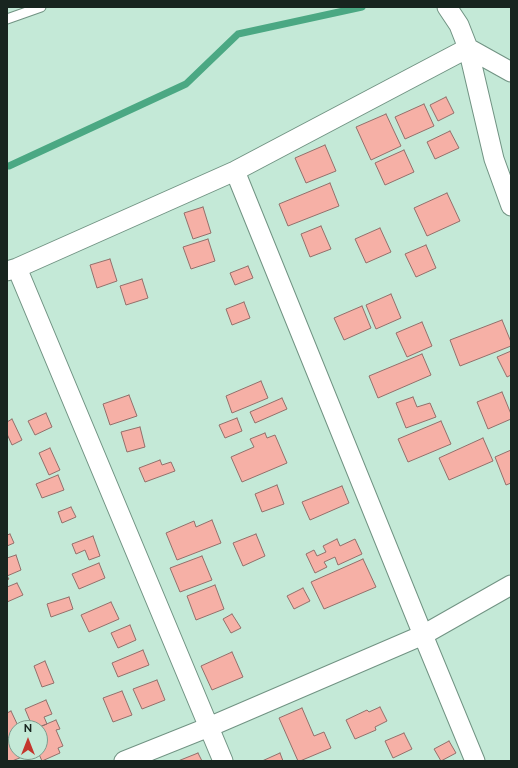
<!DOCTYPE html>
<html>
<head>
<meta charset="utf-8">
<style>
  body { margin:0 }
  #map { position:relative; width:518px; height:768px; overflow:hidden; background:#c4e9d7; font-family:Raleway,sans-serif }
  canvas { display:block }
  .frame { position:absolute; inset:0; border:8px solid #18251f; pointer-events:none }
  .north { position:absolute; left:8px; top:720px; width:40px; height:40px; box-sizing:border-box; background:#c4e9d7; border:1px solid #7f9b8d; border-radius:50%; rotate:0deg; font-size:11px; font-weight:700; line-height:16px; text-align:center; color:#18251f }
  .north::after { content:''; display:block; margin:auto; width:14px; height:18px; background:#c4362d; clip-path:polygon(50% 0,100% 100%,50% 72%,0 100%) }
</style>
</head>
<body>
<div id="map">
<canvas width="518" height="768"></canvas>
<div class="frame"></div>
<div class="north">N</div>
</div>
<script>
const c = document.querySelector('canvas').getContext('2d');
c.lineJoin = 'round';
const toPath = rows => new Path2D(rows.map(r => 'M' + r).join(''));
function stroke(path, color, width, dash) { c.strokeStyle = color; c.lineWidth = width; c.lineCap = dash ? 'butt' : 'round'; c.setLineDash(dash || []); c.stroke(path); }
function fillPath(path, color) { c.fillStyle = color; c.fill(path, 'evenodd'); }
const stream = toPath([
  [7,166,9,166,186,84,238,34,362,7]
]);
const building = toPath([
  [446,97,454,113,438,121,430,105,446,97],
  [424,104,434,126,405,139,395,117,424,104],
  [386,114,401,146,371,160,356,127,386,114],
  [450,131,459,148,435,159,427,142,450,131],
  [325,145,336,171,306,183,295,158,325,145],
  [404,150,414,172,385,185,375,163,404,150],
  [330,183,339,206,288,226,279,204,330,183],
  [447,193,460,221,427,236,414,208,447,193],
  [203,207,211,233,193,239,184,213,203,207],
  [321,226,331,249,310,257,301,234,321,226],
  [380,228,391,252,366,263,355,239,380,228],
  [208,239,215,261,191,269,183,247,208,239],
  [426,245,436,268,416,277,405,254,426,245],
  [110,259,117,281,97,288,90,265,110,259],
  [248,266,253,278,235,285,230,273,248,266],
  [142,279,148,298,126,305,120,286,142,279],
  [391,294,401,318,376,329,366,305,391,294],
  [244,302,250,318,232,325,226,309,244,302],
  [362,306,371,328,344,340,334,318,362,306],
  [502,320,511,342,511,346,460,366,450,340,502,320],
  [422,322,432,346,407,357,396,333,422,322],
  [511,351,511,375,507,377,497,357,511,351],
  [422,354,431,375,378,398,369,376,422,354],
  [261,381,268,398,232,413,226,396,261,381],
  [502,392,511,414,511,419,488,429,477,402,502,392],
  [129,395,137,416,110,425,103,404,129,395],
  [413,397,417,407,430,403,436,417,406,428,396,403,413,397],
  [282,398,287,409,255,423,250,412,282,398],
  [46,413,52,427,35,435,28,421,46,413],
  [237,418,242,431,225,438,219,425,237,418],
  [12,419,22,440,12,445,7,434,7,422,12,419],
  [441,421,451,444,408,462,398,439,441,421],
  [140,427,145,447,127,452,121,432,140,427],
  [265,433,267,438,275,435,287,463,242,482,231,457,254,447,250,439,265,433],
  [483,438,493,461,449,480,439,458,483,438],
  [50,448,60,470,49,475,39,453,50,448],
  [511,450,511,483,506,485,495,457,511,450],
  [160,460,162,465,171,462,175,471,145,482,139,468,160,460],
  [58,475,64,490,42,498,36,484,58,475],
  [277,485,284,504,262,512,255,494,277,485],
  [342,486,349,503,310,520,302,502,342,486],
  [71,507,76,517,62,523,58,512,71,507],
  [212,520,221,543,177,560,166,533,194,521,196,527,212,520],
  [10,534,14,543,7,546,7,535,10,534],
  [256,534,265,556,243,566,233,543,256,534],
  [93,536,100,556,89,560,85,550,76,554,72,544,93,536],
  [337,539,340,546,355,539,362,554,338,565,335,557,324,562,327,567,315,573,306,554,314,550,317,556,326,552,323,546,337,539],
  [16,555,21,570,7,576,9,579,7,580,7,558,16,555],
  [202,556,212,580,180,592,170,568,202,556],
  [363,559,376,587,324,609,311,582,363,559],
  [99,563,105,578,79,589,72,574,99,563],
  [17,583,23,595,7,602,7,587,17,583],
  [215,585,224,609,196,620,187,596,215,585],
  [303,588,310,601,294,609,287,596,303,588],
  [69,597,73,609,51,617,47,604,69,597],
  [111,602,119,619,89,632,81,615,111,602],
  [232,614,241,628,231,633,223,619,232,614],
  [130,625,136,640,118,648,111,633,130,625],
  [143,650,149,665,118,677,112,663,143,650],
  [232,652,243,677,212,690,201,666,232,652],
  [45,661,54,683,42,687,34,666,45,661],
  [157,680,165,700,142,709,133,689,157,680],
  [122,691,132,715,113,722,103,698,122,691],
  [46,700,52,714,44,717,47,724,37,728,33,728,25,709,46,700],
  [380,707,387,721,375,727,376,730,355,739,346,720,367,710,369,712,380,707],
  [302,708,314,736,324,732,331,748,300,761,298,761,279,718,302,708],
  [11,711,19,728,16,728,16,734,7,738,7,713,11,711],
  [56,720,60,729,56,730,63,746,58,748,60,753,42,761,38,752,40,752,40,728,37,728,56,720],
  [404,733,412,749,393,758,385,741,404,733],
  [16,734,16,752,26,752,27,755,12,761,7,761,7,738,16,734],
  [449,741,456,753,441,761,434,749,449,741],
  [198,753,202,761,178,761,198,753],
  [280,753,283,761,262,761,280,753]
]);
const service = toPath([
  [7,19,41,7]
]);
const minor = toPath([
  [447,7,459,25,468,48,494,159,511,206],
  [468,48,511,72],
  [235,171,423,635,475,761],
  [17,268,223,761],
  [7,271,17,268,235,171,468,48],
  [124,761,209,727,423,635,511,585]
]);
stroke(stream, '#4ba883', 7);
fillPath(building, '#f6b0a6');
stroke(building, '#926f6a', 1);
stroke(service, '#719383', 11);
stroke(minor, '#719383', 21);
stroke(service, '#fff', 9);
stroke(minor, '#fff', 19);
</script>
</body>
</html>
